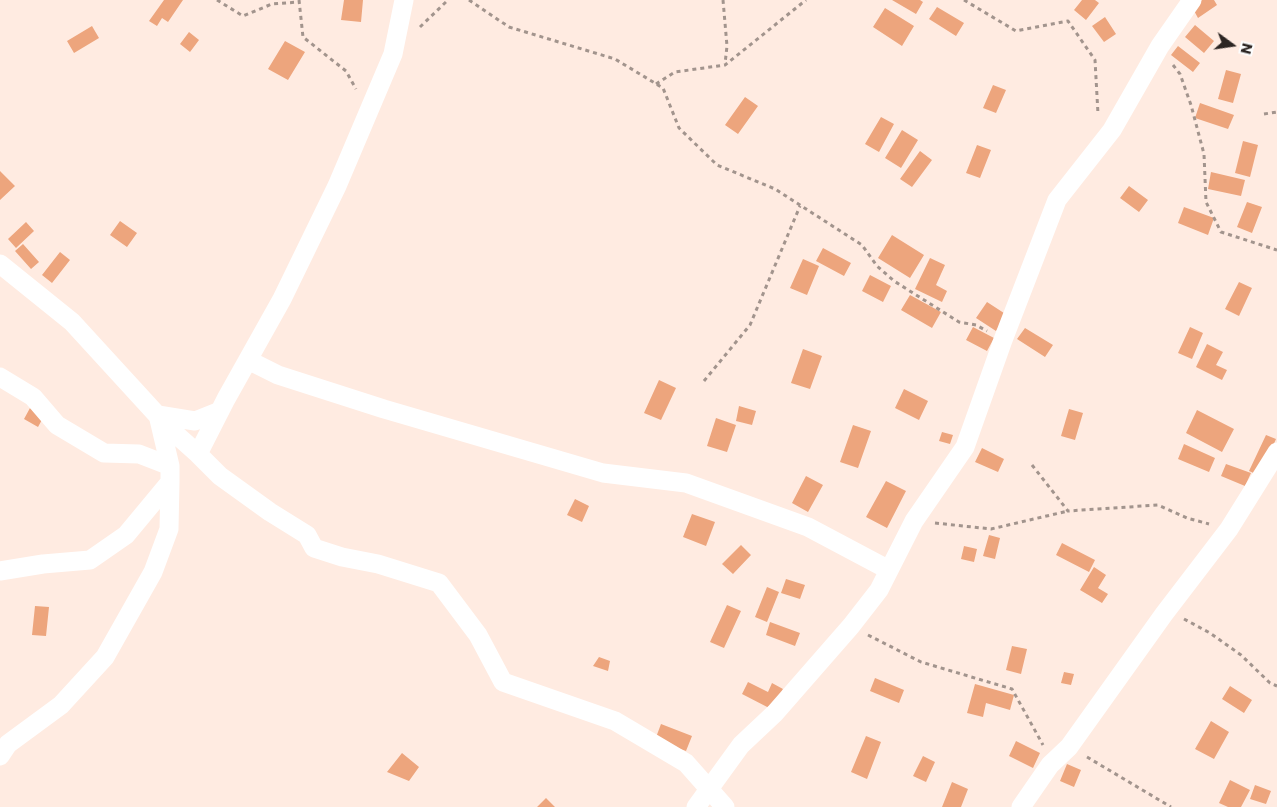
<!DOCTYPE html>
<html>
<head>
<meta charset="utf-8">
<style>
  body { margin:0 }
  #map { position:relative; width:1277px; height:807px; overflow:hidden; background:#ffebe1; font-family:Poppins,sans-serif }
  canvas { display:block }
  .north { position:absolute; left:1207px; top:20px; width:50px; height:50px; -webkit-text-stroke:4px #fdfdfd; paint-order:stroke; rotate:104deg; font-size:14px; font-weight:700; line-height:20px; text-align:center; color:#2c2522 }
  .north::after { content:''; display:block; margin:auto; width:18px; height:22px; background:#2c2522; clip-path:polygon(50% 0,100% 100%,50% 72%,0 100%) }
</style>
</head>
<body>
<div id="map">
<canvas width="1277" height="807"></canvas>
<div class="north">N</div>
</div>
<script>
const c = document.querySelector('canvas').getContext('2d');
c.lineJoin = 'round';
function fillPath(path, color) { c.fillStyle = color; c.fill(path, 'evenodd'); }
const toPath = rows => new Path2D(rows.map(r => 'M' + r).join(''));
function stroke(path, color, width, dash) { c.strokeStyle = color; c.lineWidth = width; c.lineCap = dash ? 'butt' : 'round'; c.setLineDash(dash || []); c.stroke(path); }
const building = toPath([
  [164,0,183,0,168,22,162,18,157,26,149,21],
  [344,0,363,0,361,22,341,20],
  [892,0,920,0,923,2,916,14],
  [1082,0,1095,0,1099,3,1086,20,1074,10],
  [1202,0,1214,0,1217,5,1198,18,1192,7],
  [937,7,964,23,956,36,929,19],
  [885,8,914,26,902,46,873,27],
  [1105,17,1116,34,1104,42,1092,26],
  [1195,25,1214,41,1204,53,1185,37],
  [92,26,99,38,74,53,67,41],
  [189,32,199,40,190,52,180,44],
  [285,41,305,52,288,80,268,69],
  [1178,46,1200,63,1193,72,1171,55],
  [1226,70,1241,74,1233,103,1218,99],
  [993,85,1006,90,996,113,983,108],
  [745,97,758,106,738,134,725,125],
  [1200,103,1234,115,1228,129,1195,118],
  [881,117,894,124,879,152,865,144],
  [902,130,918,140,901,168,885,158],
  [1243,141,1258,145,1250,177,1235,173],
  [977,145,991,150,980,178,966,173],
  [920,151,932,160,912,187,900,179],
  [0,171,15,186,0,200],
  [1211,172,1245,180,1241,196,1208,189],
  [1129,186,1148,200,1139,212,1120,198],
  [1247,202,1262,207,1252,233,1237,227],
  [1184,207,1214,218,1208,235,1178,223],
  [120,221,137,233,127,247,110,235],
  [26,222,34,231,16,248,8,239],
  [892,235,924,255,910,278,878,258],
  [23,244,39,262,31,269,15,251],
  [823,248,851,263,844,276,816,261],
  [60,252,70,260,52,283,42,275],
  [930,258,945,265,936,285,947,291,942,302,915,289],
  [803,259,819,266,807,295,790,288],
  [870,275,891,286,883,302,862,291],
  [1239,282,1252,288,1239,316,1225,309],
  [910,295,941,312,932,328,901,310],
  [987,302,1007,315,996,331,976,318],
  [973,327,994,338,987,351,966,340],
  [1190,327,1203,333,1192,359,1178,353],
  [1025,328,1053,345,1045,357,1017,339],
  [1207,344,1223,352,1216,365,1227,370,1222,380,1196,367],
  [803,349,822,356,810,389,791,383],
  [659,380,676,388,661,420,644,413],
  [904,389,928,401,919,420,895,408],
  [739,406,756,411,752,425,736,421],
  [30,408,44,416,38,427,24,419],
  [1069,409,1083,413,1075,440,1061,436],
  [1197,410,1234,429,1222,452,1186,433],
  [716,418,736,425,727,452,707,446],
  [853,425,871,431,858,468,840,462],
  [942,432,953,435,950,444,939,441],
  [1266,435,1276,439,1260,476,1249,471],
  [1184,444,1215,458,1209,472,1178,459],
  [982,448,1004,459,998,472,975,462],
  [1226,464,1251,473,1245,486,1221,476],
  [806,476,823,485,808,512,792,503],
  [886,481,906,491,887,528,866,517],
  [575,499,589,506,582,522,567,515],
  [692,514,715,522,706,546,683,537],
  [989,535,1000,538,995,559,983,556],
  [1062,543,1095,560,1089,572,1056,555],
  [741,545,751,555,733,574,722,564],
  [964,546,977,549,974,562,961,559],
  [1094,567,1106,575,1098,588,1108,594,1102,603,1080,590],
  [786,579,805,585,800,599,781,593],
  [767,587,779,592,767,622,755,617],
  [727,605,741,611,724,648,710,642],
  [35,606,49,607,46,636,32,635],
  [770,622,800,633,795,646,766,635],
  [1012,646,1027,649,1021,674,1006,670],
  [599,657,610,661,608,671,593,666],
  [1064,672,1074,674,1071,685,1061,683],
  [875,678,904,690,899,703,870,691],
  [748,682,768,692,772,683,783,689,773,710,742,694],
  [975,684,1014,695,1010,710,986,703,983,717,967,713],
  [1230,686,1252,700,1244,713,1222,699],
  [1211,721,1229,732,1214,759,1195,749],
  [661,724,692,736,686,751,655,740],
  [866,736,881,742,867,779,851,772],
  [1016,741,1040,753,1033,768,1009,756],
  [402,753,419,767,409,781,387,772],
  [923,756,935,762,926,782,913,776],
  [1067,764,1081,770,1074,787,1060,781],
  [1230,780,1250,790,1241,807,1228,807,1219,803],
  [952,782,968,789,961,807,942,807],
  [1255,785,1271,791,1266,804,1250,799],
  [546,798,555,807,537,807]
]);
const path = toPath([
  [217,0,243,16,272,4,299,2],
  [299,0,303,37,346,71,356,89],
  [469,0,509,27,615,59,663,88,679,128,717,165,775,189,862,245,877,266,894,281,959,322,976,325,987,331],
  [723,0,727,46,725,64],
  [964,0,1016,31,1068,21,1095,60,1098,114],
  [420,27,448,0],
  [1173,65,1180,74,1191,105,1204,154,1206,202,1221,232,1277,250],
  [656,84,675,72,725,65,806,0],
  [1264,114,1277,112],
  [704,381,750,325,800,206],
  [1032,465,1068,511,1158,505,1187,518,1209,524],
  [935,523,991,529,1068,511],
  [1184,619,1210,633,1241,655,1270,683,1277,686],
  [868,635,921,662,1012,689,1043,745],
  [1087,757,1171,807]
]);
const street = toPath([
  [0,264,72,322,170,429,198,454,226,399,282,299,337,186,393,54,404,0],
  [248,360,278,375,384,409,603,473,686,483,808,527,889,570],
  [0,377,33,397,57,425,104,453,139,454,170,466],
  [198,454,220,476,270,512,307,535,314,548,342,557,378,564,439,583,478,635,503,682,615,721,686,763,725,807],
  [0,571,43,564,90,560,126,535,170,482],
  [0,756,8,744,61,705,105,657,153,572,169,529,170,482,170,466,158,415,195,421,220,411],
  [696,807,741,745,775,713,851,626,879,590,914,521,965,447,1003,340,1057,200,1112,130,1160,46,1192,0],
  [1021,807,1050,765,1069,747,1164,614,1229,529,1277,452]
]);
fillPath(building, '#eda57d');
stroke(path, '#a2948d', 3, [4, 4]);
stroke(street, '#fff', 19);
</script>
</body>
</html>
